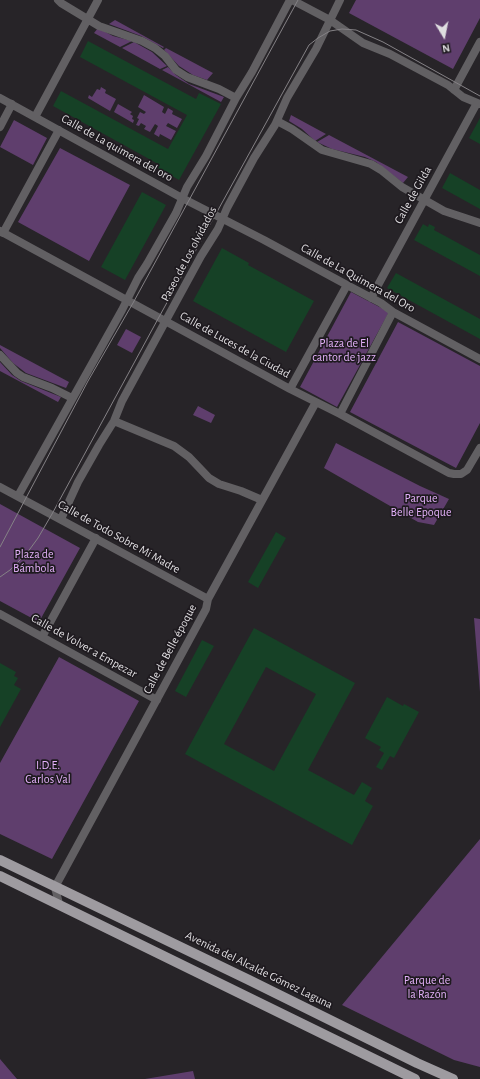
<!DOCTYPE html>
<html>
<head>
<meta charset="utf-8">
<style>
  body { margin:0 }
  #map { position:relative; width:480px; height:1079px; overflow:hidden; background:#272428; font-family:"Alegreya Sans",sans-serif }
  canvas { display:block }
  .north { position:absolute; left:424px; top:16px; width:40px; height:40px; -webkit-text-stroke:3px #1e1a1f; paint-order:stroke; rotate:170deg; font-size:11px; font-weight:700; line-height:16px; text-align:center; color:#dfdde0 }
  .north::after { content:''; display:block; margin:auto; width:14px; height:18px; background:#dfdde0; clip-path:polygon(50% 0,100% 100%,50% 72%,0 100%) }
</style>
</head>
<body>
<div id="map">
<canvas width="480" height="1079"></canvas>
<div class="north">N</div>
</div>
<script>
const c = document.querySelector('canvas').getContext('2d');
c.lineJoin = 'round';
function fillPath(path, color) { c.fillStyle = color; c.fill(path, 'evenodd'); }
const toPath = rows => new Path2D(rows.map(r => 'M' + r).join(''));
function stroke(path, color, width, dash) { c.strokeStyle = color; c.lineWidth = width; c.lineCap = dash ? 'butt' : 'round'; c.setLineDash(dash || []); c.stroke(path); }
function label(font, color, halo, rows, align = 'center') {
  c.font = font + ' "Alegreya Sans",sans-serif'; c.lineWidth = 3.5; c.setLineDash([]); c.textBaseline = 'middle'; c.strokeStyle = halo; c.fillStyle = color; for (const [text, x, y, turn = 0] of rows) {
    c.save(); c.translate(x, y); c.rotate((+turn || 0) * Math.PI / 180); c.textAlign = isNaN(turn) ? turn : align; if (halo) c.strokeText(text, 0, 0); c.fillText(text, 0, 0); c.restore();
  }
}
const green = toPath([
  [356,0,480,0,480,18,453,69,349,13],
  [115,20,164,47,163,48,141,36,109,24],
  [98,28,113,36,132,41,120,47,94,33],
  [134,42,152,52,167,66,160,69,122,48],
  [166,48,213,73,207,80,193,75,179,66,164,50],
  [168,67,176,75,189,84,224,97,221,102,162,70],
  [101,87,106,90,105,93,116,99,110,111,88,98,89,95,92,97,97,89,100,90],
  [144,95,164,107,162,112,165,114,168,108,173,111,172,114,182,119,177,128,168,123,166,126,176,131,171,140,160,134,159,137,154,134,158,126,155,124,150,132,144,129,146,126,141,123,139,126,136,125,139,119,137,118,140,112,144,114,146,112,138,107],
  [118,104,132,112,130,114,133,116,132,119,134,120,133,123,114,112],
  [291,115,326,134,315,141,302,129,289,121],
  [14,120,47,138,33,165,0,147],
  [329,135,408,177,403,183,376,162,365,157,332,149,317,142],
  [60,148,130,185,89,261,18,222],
  [351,292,389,312,337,407,300,387],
  [398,322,480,366,480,423,456,468,350,412],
  [126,329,141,337,132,353,117,345],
  [0,345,69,382,66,388,26,373,13,363,0,348],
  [0,362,12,375,21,381,61,397,58,402,0,371],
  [198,406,215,415,211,423,193,415],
  [336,443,420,486,449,499,434,525,418,522,324,468],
  [0,504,80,548,39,622,0,601],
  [474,618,480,619,480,692],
  [59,657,139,701,52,859,0,834,0,763],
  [480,839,480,1067,454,1060,342,1005],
  [0,1059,17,1079,0,1079],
  [193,1071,195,1079,145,1079]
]);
const building = toPath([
  [88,41,196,99,199,93,221,104,179,180,158,168,160,165,53,106,61,91,168,149,187,115,80,57],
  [480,118,480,144,469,138],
  [450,173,480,190,480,209,442,188],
  [142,192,166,205,125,280,101,267],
  [423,224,428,227,429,224,435,227,434,230,480,255,480,276,414,240],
  [222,248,249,263,248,265,314,301,286,352,193,301],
  [396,273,480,319,480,339,387,288],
  [276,532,286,538,258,588,248,582],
  [254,628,355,683,308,770,354,795,362,782,372,788,365,801,373,806,352,845,185,754],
  [266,667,316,694,274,771,224,744],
  [202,640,214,646,186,697,175,691],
  [0,663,16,672,14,676,18,678,14,685,21,689,0,727],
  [387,697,403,706,404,704,419,712,394,758,390,756,382,770,376,767,384,753,379,750,381,747,365,738]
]);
const street = toPath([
  [58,0,61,3,99,26,142,41,155,48,165,56,176,70,187,77,219,89,236,98],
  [292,0,330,20,363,43,390,54,448,85,463,97,480,104],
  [454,90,480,42],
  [0,98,182,198,264,240,347,285,381,303,393,312,480,359],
  [35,117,98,0],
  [277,121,292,129,322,150,371,164,381,170,402,187,444,211,480,223],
  [0,127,12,104],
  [0,231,290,389,340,414,449,473,454,474,461,474,467,470,480,448],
  [3,233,59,130],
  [371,298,477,103],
  [0,355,17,373,23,377,52,388,72,398],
  [290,389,347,285],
  [340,414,393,312],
  [114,421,174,446,189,457,209,478,219,484,241,491,262,500],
  [0,487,208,599],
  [18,496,122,310,138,278,147,264,176,213,187,187,206,156,236,98,252,72,290,0],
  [61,519,78,482,99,445,114,421,122,401,201,256,218,229,227,208,254,158,275,125,287,98,316,49,340,0],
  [0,614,157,700],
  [42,637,96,538],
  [59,904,55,887,206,609,208,599,316,402]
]);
const primary = toPath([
  [0,860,249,980,417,1063,453,1079],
  [0,876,415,1079]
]);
const tram = toPath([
  [0,547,88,381,133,303,298,0],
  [0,577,10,570,27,553,38,538,52,514,159,317,309,45,318,38,330,31,342,29,356,30,383,42,480,96]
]);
const streetNames = [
  ["Calle de La quimera del oro",117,148,29],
  ["Calle de Gilda",413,195,-61],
  ["Paseo de Los olvidados",189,254,-62],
  ["Calle de La Quimera del Oro",358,278,29],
  ["Calle de Luces de la Ciudad",235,345,29],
  ["Calle de Todo Sobre Mi Madre",119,537,29],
  ["Calle de Volver a Empezar",84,646,29],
  ["Calle de Belle époque",170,649,-62],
  ["Avenida del Alcalde Gómez Laguna",259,970,26]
];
const parkNames = [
  ["Plaza de El",344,343],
  ["cantor de jazz",344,357],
  ["Parque",421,498],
  ["Belle Epoque",421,512],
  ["Plaza de",34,554],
  ["Bámbola",34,568],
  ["I.D.E.",48,765],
  ["Carlos Val",48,779],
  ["Parque de",427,980],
  ["la Razón",427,994]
];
fillPath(green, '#5f3e6d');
fillPath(building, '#164126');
stroke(street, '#626063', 8);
stroke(primary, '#9e9ba0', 10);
stroke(tram, '#858286', 1);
label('12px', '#dfdde0', '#1e1a1f', streetNames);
label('12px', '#e4b1fa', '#1e1a1f', parkNames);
</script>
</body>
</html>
